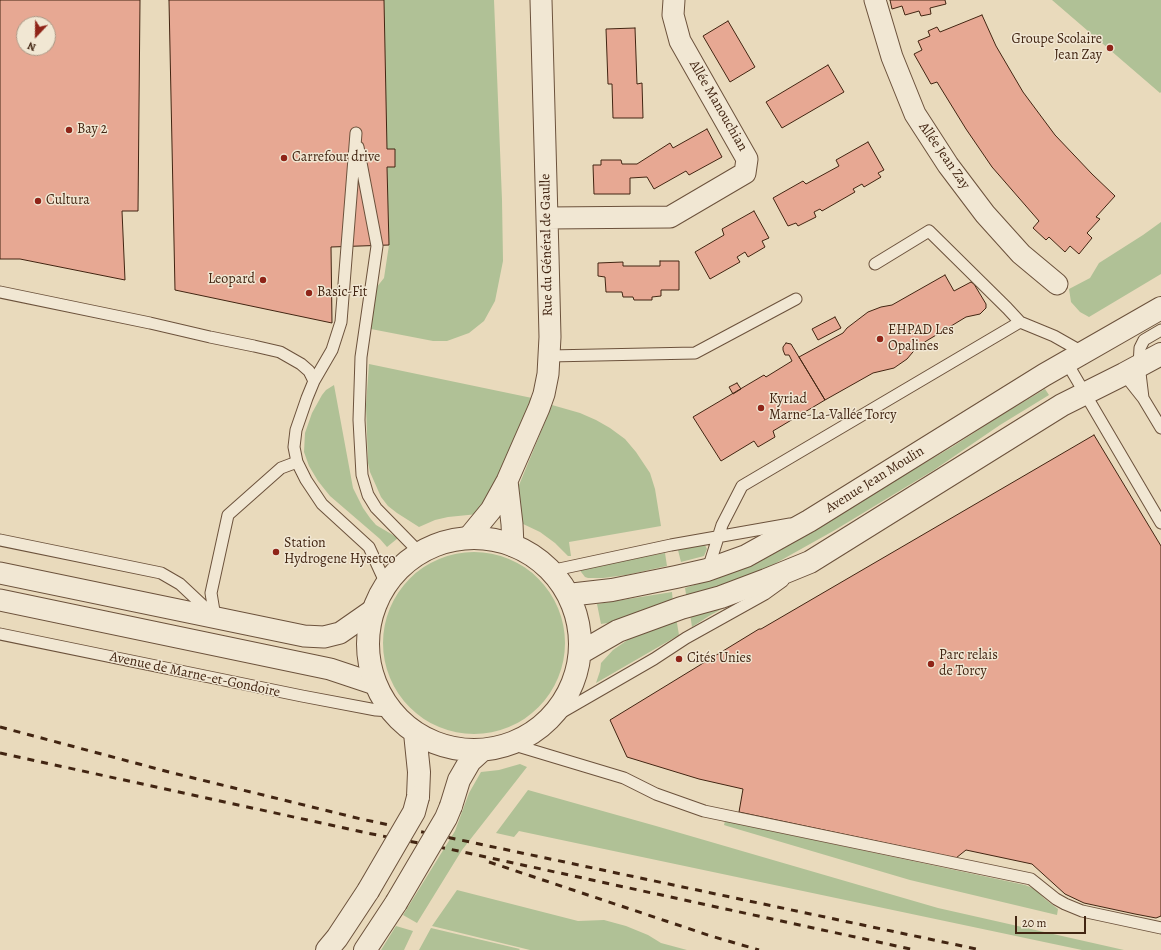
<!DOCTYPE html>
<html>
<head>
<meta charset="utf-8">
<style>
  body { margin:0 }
  #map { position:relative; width:1161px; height:950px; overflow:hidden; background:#e9dabc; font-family:Alegreya,serif }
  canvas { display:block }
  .north { position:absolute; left:16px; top:16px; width:40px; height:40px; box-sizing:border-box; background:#f1e7d3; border:1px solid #ab9986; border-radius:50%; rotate:202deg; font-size:11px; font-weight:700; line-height:16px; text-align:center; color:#422512 }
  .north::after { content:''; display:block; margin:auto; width:14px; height:18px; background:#8f2418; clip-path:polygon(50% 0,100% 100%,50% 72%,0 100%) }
  .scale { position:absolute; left:1015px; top:916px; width:71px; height:18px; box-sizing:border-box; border:2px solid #422512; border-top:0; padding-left:5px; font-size:12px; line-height:14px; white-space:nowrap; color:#422512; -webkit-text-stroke:3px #f1e7d3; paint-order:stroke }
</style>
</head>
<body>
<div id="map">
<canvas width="1161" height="950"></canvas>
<div class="north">N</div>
<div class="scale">20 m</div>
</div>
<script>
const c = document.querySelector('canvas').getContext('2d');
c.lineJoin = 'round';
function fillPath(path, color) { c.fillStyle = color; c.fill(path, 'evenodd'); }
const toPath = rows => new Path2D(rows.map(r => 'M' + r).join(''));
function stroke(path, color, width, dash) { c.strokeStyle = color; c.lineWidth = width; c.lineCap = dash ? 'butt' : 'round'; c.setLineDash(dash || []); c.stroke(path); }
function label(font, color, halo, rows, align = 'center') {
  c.font = font + ' Alegreya,serif'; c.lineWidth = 3; c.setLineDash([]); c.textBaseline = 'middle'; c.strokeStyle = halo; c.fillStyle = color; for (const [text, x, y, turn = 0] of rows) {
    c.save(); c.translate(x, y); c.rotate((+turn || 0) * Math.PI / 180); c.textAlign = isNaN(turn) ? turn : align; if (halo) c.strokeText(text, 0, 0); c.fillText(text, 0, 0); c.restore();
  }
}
const green = toPath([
  [384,0,494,0,502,200,503,261,495,301,484,321,469,333,447,341,433,341,371,329,376,288,384,278,389,245,387,167,395,166,395,149,387,149],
  [1052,0,1161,0,1161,92,1160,93],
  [1161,222,1161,274,1089,317,1080,312,1071,302,1069,289,1090,278,1099,263,1143,235],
  [369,364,532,398,491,494,478,514,448,517,435,520,419,527,397,513,388,506,381,497,370,472,368,463,366,405],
  [334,385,353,488,363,508,370,518,376,525,398,538,387,547,380,539,330,496,318,481,309,466,304,452,305,433,312,413,322,395,326,390],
  [1045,389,1049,395,1000,425,934,470,835,530,760,572,687,600,685,588,737,571,753,564,952,447,1000,416],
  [552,405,580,413,596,420,610,428,625,439,636,452,650,473,655,489,661,526,569,542,571,556,568,556,555,543,540,532,521,523,517,490],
  [704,545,705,545,707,549,704,556,681,562,678,550],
  '383 643a91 91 0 1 1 182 0a91 91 0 1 1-182 0Z',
  [665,553,667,566,626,575,603,578,588,578,585,577,578,568],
  [672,592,673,603,614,622,601,624,597,604],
  [727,606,709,616,692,627,690,614],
  [676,617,679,635,596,683,600,671,601,663,613,650,639,632],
  [520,764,527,767,462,850,417,923,403,915,455,831,469,793,481,772,499,770],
  [528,790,656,826,938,908,1124,950,1082,950,519,831,514,837,496,833],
  [725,821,1025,885,1035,889,1045,899,1058,909,1057,915,910,880,727,826,724,825],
  [457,890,578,921,604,920,626,926,648,935,661,943,687,950,530,950,432,926],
  [396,926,413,931,404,950,381,950],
  [431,928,520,949,519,950,419,950]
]);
const building = toPath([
  [0,0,140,0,138,211,122,211,125,280,20,259,0,259,0,0],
  [24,24,48,24,48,48,24,48,24,24],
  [169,0,384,0,387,149,395,149,395,167,387,167,389,245,331,247,332,323,175,290,169,0],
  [890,0,945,0,946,4,930,8,931,14,921,16,919,11,905,15,902,6,892,9,890,0],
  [982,15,996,46,1023,92,1055,135,1092,174,1115,196,1096,217,1100,219,1087,233,1092,238,1079,254,1070,246,1065,252,1049,237,1046,240,1033,228,1039,221,992,167,966,129,937,82,931,84,914,54,922,50,918,41,930,36,928,31,937,27,940,32,982,15],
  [728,21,755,67,730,82,703,36,728,21],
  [635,28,637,84,642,83,643,118,613,118,612,84,608,84,606,29,635,28],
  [828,65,844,92,782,128,766,102,828,65],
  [707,129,722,157,689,175,686,171,654,189,647,177,630,178,630,194,594,194,593,165,601,165,601,160,621,160,622,164,637,164,670,143,673,148,707,129],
  [868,142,884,170,878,173,881,177,864,187,862,184,853,189,855,192,822,211,820,209,814,212,816,217,798,226,796,223,788,226,773,198,803,181,806,184,839,166,836,160,868,142],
  [754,211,769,238,762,241,765,247,748,257,745,252,737,257,740,262,710,279,695,252,724,235,722,229,754,211],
  [660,261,679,261,679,290,661,290,661,296,652,297,652,300,634,300,633,297,623,297,622,292,606,292,605,277,598,276,598,263,623,262,623,266,660,266,660,261],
  [945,275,954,291,971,282,974,284,986,304,986,308,980,314,966,317,918,346,907,359,894,368,873,373,825,400,799,357,843,333,847,328,868,312,881,307,892,305,945,275],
  [835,317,841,328,818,340,812,329,835,317],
  [786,343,791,344,825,400,773,431,775,437,758,447,754,441,721,461,693,417,764,375,766,377,792,361,789,355,785,355,783,350,783,347,786,343],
  [737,383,741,389,733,394,729,387,737,383],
  [1094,435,1161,546,1161,916,1156,918,1135,914,1084,903,1065,894,1032,864,966,850,956,858,739,812,743,789,699,779,627,757,610,720,759,629,761,629,1094,435]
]);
const service = toPath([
  [356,133,341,322,332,350,314,381,307,398,296,430,294,447,297,462,306,480,322,504,369,547,386,584],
  [358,147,377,246,361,357,359,420,362,475,368,495,376,508,420,553],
  [875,264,929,231,1007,308,1020,322,1054,336,1084,353],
  [0,292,150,323,210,337,254,346,280,352,301,364,309,371,314,381],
  [549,356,695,353,796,299],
  [1067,363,1161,523],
  [1124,374,1143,398,1161,428],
  [1143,398,1139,365,1140,348,1144,340,1161,330],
  [0,540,161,573,180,584,212,614],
  [708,569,722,525,742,486,1020,322],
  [550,571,671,545,790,524],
  [215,617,211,593,228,515,281,468,297,462],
  [0,634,302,696,376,710,390,711],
  [550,719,654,659,686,638,765,594,783,581],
  [511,744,624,778,656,794,704,811,1031,879,1056,899,1065,904,1082,911,1161,928]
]);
const minor = toPath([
  [875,0,892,57,915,114,948,165,985,214,1021,254,1057,284],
  [547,218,670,217,745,173,747,159,680,41,673,15,674,0],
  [507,481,512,524,513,546],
  [468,538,491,510,507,481,539,408,544,394,548,374,550,337,548,255,541,0],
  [0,573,304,636,324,637,340,633,373,610],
  [0,600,330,669,375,684]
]);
const tertiary = toPath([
  '368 644a106 106 0 1 1 212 0a106 106 0 1 1-212 0Z',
  [568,595,612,590,676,577,707,570,746,556,809,521,1044,375,1161,308],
  [580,653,618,631,681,608,721,597,766,580,810,562,1062,405,1124,374,1161,354],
  [415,733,419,772,418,797],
  [451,806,459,780,470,761,481,751],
  [327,950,337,938,368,891],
  [365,950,396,903]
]);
const rail = toPath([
  [0,727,169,772,361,819,981,950],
  [0,753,367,833,449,849,915,950],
  [489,862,711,936,759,950]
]);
const tertiaryBridge = toPath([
  [368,891,414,812,418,797],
  [396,903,446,818,451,806]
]);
const markers = [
  [1110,48,4,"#8f2418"],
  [69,130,4,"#8f2418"],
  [284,158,4,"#8f2418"],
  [38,201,4,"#8f2418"],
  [263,280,4,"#8f2418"],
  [309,293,4,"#8f2418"],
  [880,339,4,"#8f2418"],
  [761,408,4,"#8f2418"],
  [276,552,4,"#8f2418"],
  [679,659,4,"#8f2418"],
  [931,664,4,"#8f2418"]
];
const poiNames = [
  ["Groupe Scolaire",1102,40,"right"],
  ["Jean Zay",1102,56,"right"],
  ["Bay 2",77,130],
  ["Carrefour drive",292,158],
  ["Cultura",46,201],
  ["Leopard",255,280,"right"],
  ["Basic-Fit",317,293],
  ["EHPAD Les",888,331],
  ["Opalines",888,347],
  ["Kyriad",769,400],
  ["Marne-La-Vallée Torcy",769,416],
  ["Station",284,544],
  ["Hydrogene Hysetco",284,560],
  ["Parc relais",939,656],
  ["de Torcy",939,672],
  ["Cités Unies",687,659]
];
const streetNames = [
  ["Allée Manouchian",718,106,60],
  ["Allée Jean Zay",944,156,55],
  ["Rue du Général de Gaulle",547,245,-91],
  ["Avenue Jean Moulin",875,480,-32],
  ["Avenue de Marne-et-Gondoire",195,675,12]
];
fillPath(green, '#b0c196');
fillPath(building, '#e7a893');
stroke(building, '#422512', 1);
stroke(service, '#6c523c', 13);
stroke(minor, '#6c523c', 23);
stroke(tertiary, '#6c523c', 24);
stroke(service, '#f1e7d3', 11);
stroke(minor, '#f1e7d3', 21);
stroke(tertiary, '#f1e7d3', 22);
stroke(rail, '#422512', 3, [7, 7]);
stroke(tertiaryBridge, '#6c523c', 24, []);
stroke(tertiaryBridge, '#f1e7d3', 22);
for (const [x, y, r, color] of markers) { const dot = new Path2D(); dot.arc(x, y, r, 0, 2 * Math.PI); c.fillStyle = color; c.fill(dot); stroke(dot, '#f1e7d3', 1.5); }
label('14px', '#422512', '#f1e7d3', poiNames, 'left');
label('14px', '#422512', '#f1e7d3', streetNames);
</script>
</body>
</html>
